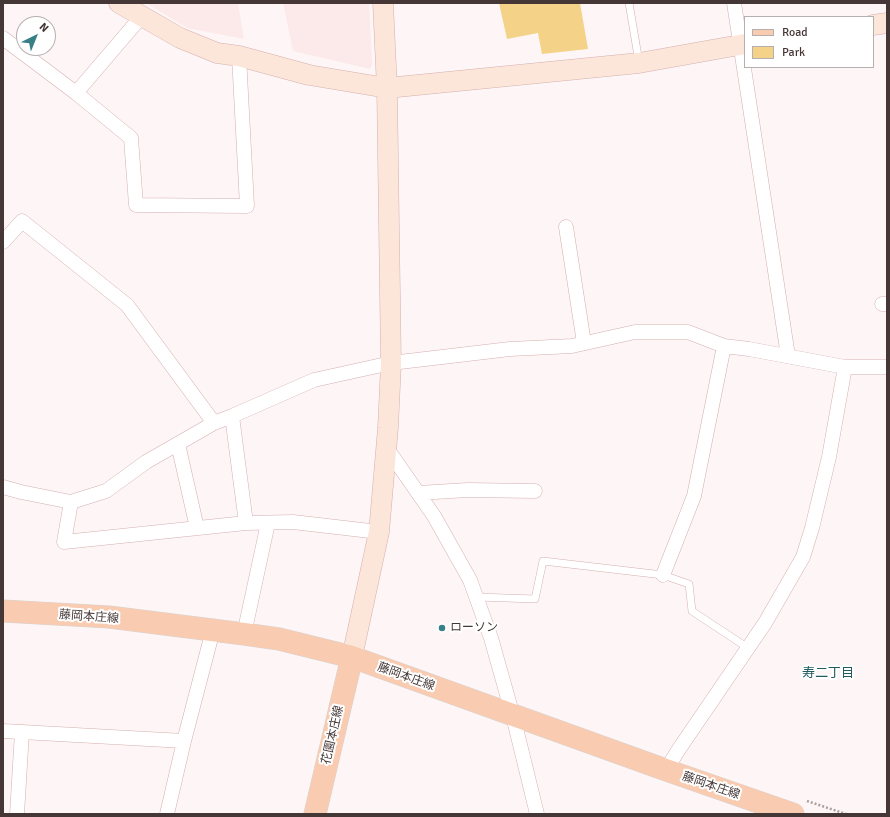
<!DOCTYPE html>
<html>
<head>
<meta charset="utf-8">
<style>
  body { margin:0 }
  #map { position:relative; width:890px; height:817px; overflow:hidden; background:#fef6f6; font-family:Signika,sans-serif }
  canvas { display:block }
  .frame { position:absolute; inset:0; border:4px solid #463737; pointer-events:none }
  .legend { position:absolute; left:744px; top:16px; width:130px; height:52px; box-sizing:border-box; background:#fff; border:1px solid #b5afaf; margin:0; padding:5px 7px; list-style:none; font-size:12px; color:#463737 }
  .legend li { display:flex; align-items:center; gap:8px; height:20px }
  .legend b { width:20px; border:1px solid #b5afaf }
  .north { position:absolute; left:16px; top:16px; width:40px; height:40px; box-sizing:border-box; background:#fff; border:1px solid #b5afaf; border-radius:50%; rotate:43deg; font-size:11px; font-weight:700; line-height:16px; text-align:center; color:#463737 }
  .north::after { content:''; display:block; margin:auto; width:14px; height:18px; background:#388087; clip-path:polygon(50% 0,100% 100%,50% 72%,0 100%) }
</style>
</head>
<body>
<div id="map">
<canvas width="890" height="817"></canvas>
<div class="frame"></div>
<ul class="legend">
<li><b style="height:5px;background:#f9ccb2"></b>Road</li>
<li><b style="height:11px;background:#f4d287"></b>Park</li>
</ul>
<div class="north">N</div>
</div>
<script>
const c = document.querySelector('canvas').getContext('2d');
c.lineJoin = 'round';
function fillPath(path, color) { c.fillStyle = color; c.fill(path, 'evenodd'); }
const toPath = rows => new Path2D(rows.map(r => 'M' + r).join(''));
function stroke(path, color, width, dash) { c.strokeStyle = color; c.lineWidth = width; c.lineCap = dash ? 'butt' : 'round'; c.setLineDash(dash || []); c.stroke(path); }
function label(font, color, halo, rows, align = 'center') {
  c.font = font + ' Signika,"Noto Sans JP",sans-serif'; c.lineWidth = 4; c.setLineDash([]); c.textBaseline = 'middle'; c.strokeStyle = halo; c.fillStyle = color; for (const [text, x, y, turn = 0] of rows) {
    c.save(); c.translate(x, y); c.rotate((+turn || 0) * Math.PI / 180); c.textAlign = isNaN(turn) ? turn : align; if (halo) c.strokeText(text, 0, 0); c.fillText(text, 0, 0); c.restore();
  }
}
const built = toPath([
  [146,3,238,3,244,39,187,28],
  [283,3,369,3,372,64,370,69,293,51]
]);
const green = toPath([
  [499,3,580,3,588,49,542,54,538,33,507,39]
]);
const path = toPath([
  [807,801,846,814]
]);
const lane = toPath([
  [629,3,639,62],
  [477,597,535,599,543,561,663,575,689,584,692,611,748,648]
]);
const street = toPath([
  [734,3,788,356],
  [3,38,76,93,131,138,136,205,247,206,239,56],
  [76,93,141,17],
  [566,227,584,343],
  [3,242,22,221,127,305,214,423],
  [882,304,887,304],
  [232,416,246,523],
  [178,444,197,528],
  [386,447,434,516,470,580,491,638,513,716,537,814],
  [3,487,21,492,71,502,106,491,146,462,214,423,232,416,314,380,391,363,510,349,572,346,635,332,688,332,724,346,749,349,845,367,887,367],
  [418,493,468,490,535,491],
  [71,502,64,542,246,523,293,522,379,532],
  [663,575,694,496,724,346],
  [244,634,268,523],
  [3,731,184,741],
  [666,770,679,749,765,623,803,557,812,528,829,457,845,367],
  [17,814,22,732],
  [167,814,184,741,213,630]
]);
const secondary = toPath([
  [119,3,180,38,217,53,239,56,309,75,387,88,639,63,745,44],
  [873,25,887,23],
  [352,657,379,532,388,428,391,363,387,88,383,3]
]);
const primary = toPath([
  [3,611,109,617,244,634,279,639,352,657,666,770,793,814],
  [315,814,352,657]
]);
const markers = [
  [442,628,4,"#388087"]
];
const streetNames = [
  ["藤岡本庄線",89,617,4],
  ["藤岡本庄線",406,677,20],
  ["花園本庄線",333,735,-77],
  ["藤岡本庄線",711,786,19]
];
const poiNames = [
  ["ローソン",450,628]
];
const neighbourhoodNames = [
  ["寿二丁目",828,674]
];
fillPath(built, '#fce9e9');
fillPath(green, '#f4d287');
stroke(lane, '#d5afb0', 8);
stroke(street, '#d5afb0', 15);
stroke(secondary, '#d5afb0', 21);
stroke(primary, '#d6d3d3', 23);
stroke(path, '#aba0a0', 2.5, [2, 2]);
stroke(lane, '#fff', 7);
stroke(street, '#fff', 14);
stroke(secondary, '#fce6d9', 20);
stroke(primary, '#f9ccb2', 22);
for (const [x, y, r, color] of markers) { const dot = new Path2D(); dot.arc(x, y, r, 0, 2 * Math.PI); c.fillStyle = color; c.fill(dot); stroke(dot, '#fff', 1.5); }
label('12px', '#463737', '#fff', streetNames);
label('12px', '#463737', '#fff', poiNames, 'left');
label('13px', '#225c61', '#fff', neighbourhoodNames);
</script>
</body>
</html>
